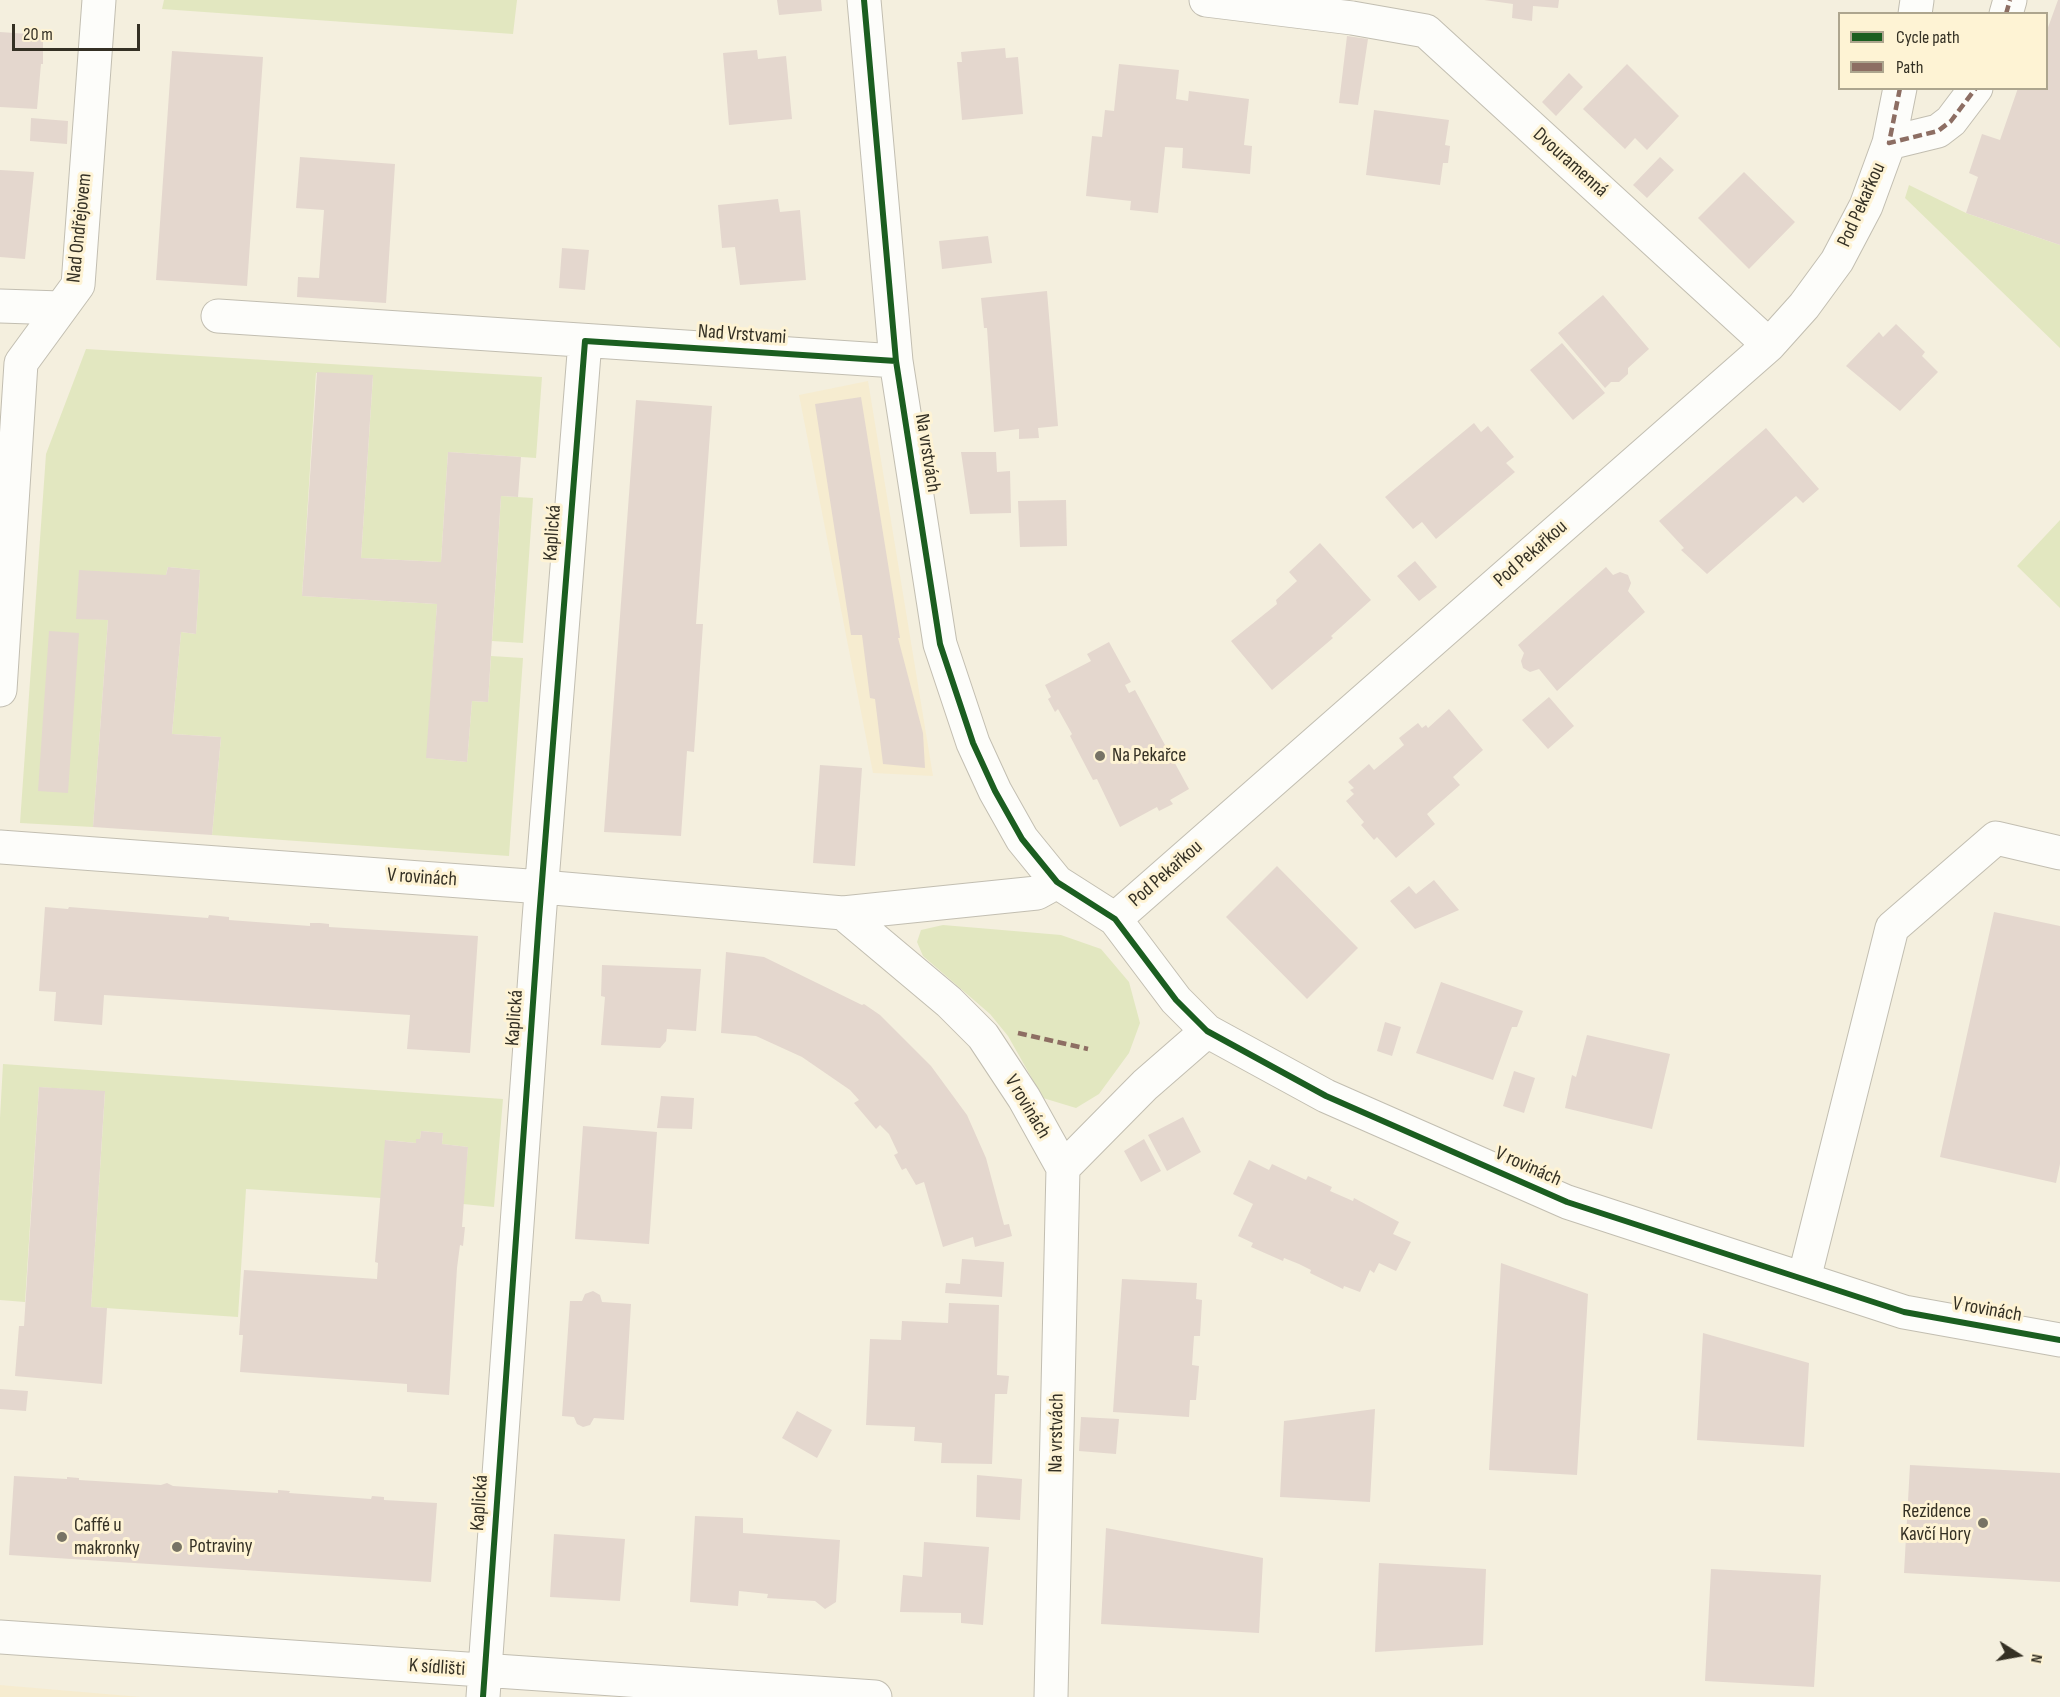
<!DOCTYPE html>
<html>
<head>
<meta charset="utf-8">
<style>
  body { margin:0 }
  #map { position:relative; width:2060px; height:1697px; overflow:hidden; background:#f4efde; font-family:"Sofia Sans Condensed",sans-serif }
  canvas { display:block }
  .legend { position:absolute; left:1838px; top:12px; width:210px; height:78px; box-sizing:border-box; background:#fef3d4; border:2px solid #ada58e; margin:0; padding:8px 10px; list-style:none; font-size:18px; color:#343024 }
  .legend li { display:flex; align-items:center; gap:12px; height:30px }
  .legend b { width:30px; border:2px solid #ada58e }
  .north { position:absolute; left:1988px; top:1625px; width:60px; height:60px; -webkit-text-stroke:4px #fef3d4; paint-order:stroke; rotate:101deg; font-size:16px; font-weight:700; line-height:24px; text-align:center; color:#343024 }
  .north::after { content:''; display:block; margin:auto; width:21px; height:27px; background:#343024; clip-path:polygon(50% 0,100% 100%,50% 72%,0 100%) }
  .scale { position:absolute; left:12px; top:24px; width:128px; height:27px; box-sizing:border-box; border:3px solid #343024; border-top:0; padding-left:8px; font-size:18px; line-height:21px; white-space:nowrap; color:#343024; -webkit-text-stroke:4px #fef3d4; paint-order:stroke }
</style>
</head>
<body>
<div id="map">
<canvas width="2060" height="1697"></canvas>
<ul class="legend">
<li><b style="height:8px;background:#1b5e20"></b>Cycle path</li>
<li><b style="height:8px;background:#8d6e63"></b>Path</li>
</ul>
<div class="north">N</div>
<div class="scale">20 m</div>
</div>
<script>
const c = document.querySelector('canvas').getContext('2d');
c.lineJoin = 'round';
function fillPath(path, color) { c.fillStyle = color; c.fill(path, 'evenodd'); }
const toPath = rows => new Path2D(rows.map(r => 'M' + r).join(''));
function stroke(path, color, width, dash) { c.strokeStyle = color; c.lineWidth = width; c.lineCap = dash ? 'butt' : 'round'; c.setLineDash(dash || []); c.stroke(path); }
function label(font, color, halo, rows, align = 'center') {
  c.font = font + ' "Sofia Sans Condensed",sans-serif'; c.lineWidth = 6; c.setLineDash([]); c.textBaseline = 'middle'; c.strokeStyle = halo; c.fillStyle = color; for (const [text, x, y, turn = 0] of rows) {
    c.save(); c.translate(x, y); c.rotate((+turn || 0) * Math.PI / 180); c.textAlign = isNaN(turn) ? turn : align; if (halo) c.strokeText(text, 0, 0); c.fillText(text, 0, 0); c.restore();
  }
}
const built = toPath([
  [868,381,933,776,873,773,799,395],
  [0,1685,141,1697,0,1697]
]);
const green = toPath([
  [164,0,517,0,513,34,162,9],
  [1909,185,1966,213,2060,245,2060,348,1905,198],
  [86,349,542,377,536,458,448,452,441,562,361,558,373,376,316,373,302,596,437,604,427,758,467,762,472,701,488,702,491,656,523,658,509,856,212,835,221,737,172,734,181,632,196,634,200,570,168,567,166,575,76,618,108,620,93,827,20,823,46,454],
  [501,496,533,498,523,643,492,641],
  [2060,520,2060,608,2017,566],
  [943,925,1061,935,1101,949,1129,982,1140,1023,1129,1053,1099,1094,1076,1108,1043,1098,1008,1036,990,1014,923,956,917,942,921,930],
  [3,1064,503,1099,494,1207,463,1204,468,1147,442,1144,443,1133,421,1131,420,1139,416,1139,416,1143,386,1140,381,1198,246,1189,238,1317,91,1307,105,1092,39,1087,25,1302,0,1300,0,1118]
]);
const building = toPath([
  [777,0,821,0,822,11,779,15],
  [1484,0,1559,0,1558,8,1533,6,1532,21,1512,18,1513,4],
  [2058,0,2060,0,2060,245,1966,213,1978,177,1969,173,1982,134,2000,140,2018,88,2046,88,2046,33],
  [0,32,43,35,43,64,41,64,37,109,0,107],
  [1347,36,1368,39,1358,105,1339,103],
  [1005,48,1006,58,1018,57,1023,114,962,120,957,62,962,62,961,52],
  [757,50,758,59,786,56,792,119,729,125,723,53],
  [172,51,263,57,247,286,156,280],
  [1119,64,1179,70,1176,99,1188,101,1189,91,1249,99,1244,145,1252,146,1250,174,1182,168,1183,148,1165,147,1158,213,1130,210,1131,201,1086,196,1092,136,1102,137,1105,110,1114,111],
  [1627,64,1679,116,1647,150,1635,138,1625,149,1583,109],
  [1569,73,1583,87,1556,116,1542,102],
  [1374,110,1449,120,1445,145,1450,146,1448,163,1443,163,1440,185,1366,175],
  [31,118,68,121,67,144,30,141],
  [300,157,395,164,386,303,297,297,298,277,319,278,324,210,296,208],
  [1660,157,1674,170,1647,198,1633,185],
  [0,170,34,172,25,259,0,257],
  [1744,172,1795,222,1749,269,1698,218],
  [778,199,780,212,800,210,806,280,740,285,735,247,722,248,718,205],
  [988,236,992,263,942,269,939,241],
  [562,248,589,250,585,290,559,288],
  [1047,291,1058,426,1038,428,1039,438,1019,439,1019,429,994,432,987,328,984,328,981,298],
  [1603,295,1649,349,1628,368,1628,374,1619,382,1611,382,1605,388,1558,333],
  [1896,324,1925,352,1922,356,1938,372,1900,411,1846,366,1879,332,1883,337],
  [1562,343,1605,393,1573,420,1530,370],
  [317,372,373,375,361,558,441,562,448,452,521,457,518,497,501,496,488,702,472,701,467,762,426,758,437,604,302,596],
  [861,397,900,638,898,638,923,733,925,768,883,764,875,699,870,698,862,635,851,635,815,404],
  [636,400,712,406,696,624,703,624,694,752,687,751,681,836,604,832],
  [1474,423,1481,432,1488,426,1514,457,1506,463,1515,472,1436,539,1422,522,1413,529,1385,497],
  [1766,428,1819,489,1803,503,1796,496,1707,574,1681,550,1684,548,1659,521],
  [961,452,996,452,997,472,1010,471,1011,513,970,514],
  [1066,500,1067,546,1020,547,1018,501],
  [1320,543,1371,600,1331,636,1333,638,1272,690,1231,641,1277,604,1276,600,1297,581,1289,572],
  [1415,561,1437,587,1419,601,1397,576],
  [168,567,200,570,196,634,181,632,172,734,221,737,212,835,93,827,108,620,76,619,79,570,166,575],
  [1606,567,1613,575,1620,572,1628,575,1631,583,1628,591,1645,612,1557,691,1539,669,1530,672,1523,668,1521,661,1524,653,1518,645],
  [49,631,79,633,68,793,38,791],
  [1109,642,1131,682,1125,685,1129,693,1135,690,1189,789,1170,800,1173,804,1159,811,1157,807,1120,827,1097,779,1093,780,1070,736,1072,734,1058,709,1055,712,1048,699,1051,697,1045,685,1091,661,1087,654],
  [1549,697,1574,726,1548,749,1522,720],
  [1449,709,1483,750,1453,777,1460,785,1427,814,1435,824,1396,858,1377,837,1374,840,1361,825,1364,822,1346,801,1354,794,1350,790,1354,788,1348,782,1369,764,1374,770,1404,745,1399,738,1418,723,1422,728,1426,725,1428,728],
  [820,765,862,768,855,866,813,863],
  [1277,866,1358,948,1307,999,1226,917],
  [1434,880,1459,910,1415,929,1390,901,1409,886,1416,894],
  [45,907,68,909,69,907,208,918,209,915,229,917,229,920,310,926,310,923,320,923,329,924,329,927,478,936,470,1053,407,1049,410,1015,104,995,102,1025,54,1021,56,992,39,991],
  [1994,912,2060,926,2060,1164,2056,1183,1940,1157],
  [726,952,764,957,862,1005,864,1004,880,1015,931,1066,967,1115,986,1158,1004,1225,1009,1224,1012,1236,975,1247,973,1237,943,1247,924,1182,916,1185,906,1168,902,1170,894,1155,898,1153,889,1134,880,1125,876,1129,854,1103,859,1100,850,1090,802,1057,756,1036,721,1033],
  [602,965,701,969,696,1031,667,1029,666,1041,660,1048,601,1045,605,997,601,996],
  [1441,982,1523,1011,1517,1027,1512,1027,1493,1080,1416,1053],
  [1385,1022,1401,1027,1392,1056,1377,1051],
  [1587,1035,1670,1054,1652,1129,1565,1108,1572,1075,1576,1077],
  [1514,1071,1535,1078,1524,1113,1503,1106],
  [39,1087,105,1091,91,1307,107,1308,102,1384,15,1376,19,1326,24,1326],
  [661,1096,694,1098,692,1129,657,1128],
  [1183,1117,1201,1152,1167,1171,1148,1135],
  [583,1126,657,1132,649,1244,575,1239],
  [421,1131,443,1133,442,1144,468,1147,462,1227,465,1227,463,1246,460,1245,457,1268,449,1395,407,1392,407,1384,240,1372,243,1335,239,1335,244,1270,377,1279,378,1263,375,1262,385,1140,416,1143,416,1139,420,1139],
  [1144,1139,1161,1171,1141,1182,1124,1151],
  [1249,1160,1269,1170,1272,1164,1306,1180,1308,1176,1332,1187,1330,1191,1353,1201,1354,1198,1399,1222,1393,1234,1411,1242,1396,1271,1379,1263,1374,1273,1370,1270,1360,1292,1344,1286,1343,1289,1310,1273,1311,1270,1299,1264,1284,1258,1283,1261,1251,1247,1253,1243,1238,1236,1253,1204,1233,1194],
  [962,1259,1004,1262,1002,1297,945,1293,946,1283,960,1284],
  [1501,1263,1588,1294,1577,1475,1489,1470],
  [1122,1279,1197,1283,1196,1299,1202,1300,1200,1336,1194,1336,1192,1365,1199,1366,1196,1400,1190,1400,1189,1417,1113,1412],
  [593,1291,600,1295,602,1302,631,1304,624,1420,594,1418,590,1425,583,1427,577,1424,574,1417,562,1416,570,1301,582,1301,585,1294],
  [949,1303,999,1305,997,1375,1009,1376,1007,1394,995,1394,992,1464,941,1463,942,1443,914,1441,915,1427,866,1425,870,1339,901,1340,902,1321,948,1323],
  [1703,1333,1809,1363,1804,1447,1697,1440],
  [0,1389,28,1391,26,1411,0,1409],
  [1375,1409,1370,1502,1280,1497,1284,1421],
  [797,1411,832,1430,817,1458,782,1438],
  [1081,1417,1119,1419,1116,1454,1079,1451],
  [1910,1465,2060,1473,2060,1582,1904,1573],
  [977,1475,1022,1479,1020,1520,976,1517],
  [14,1476,67,1479,67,1477,79,1478,79,1480,161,1485,167,1483,173,1486,278,1493,278,1490,290,1491,289,1493,371,1499,372,1496,384,1497,384,1500,437,1503,431,1582,9,1555],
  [695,1516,743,1518,743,1533,840,1540,836,1602,825,1609,815,1601,767,1598,768,1594,739,1591,738,1606,690,1602],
  [1106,1528,1263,1558,1259,1633,1101,1624],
  [554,1534,625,1539,620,1601,550,1597],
  [924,1542,989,1547,983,1625,961,1623,961,1613,900,1612,903,1575,922,1577],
  [1379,1563,1486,1569,1483,1645,1375,1652],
  [1711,1569,1821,1575,1814,1687,1705,1681]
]);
const minor = toPath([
  [864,0,896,361,940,644,973,743,995,791,1022,839,1057,882,1115,919,1176,1000,1207,1031,1326,1096,1567,1202,1904,1312,2060,1340],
  [1206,0,1352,18,1426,31,1769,345],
  [1915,14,1917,0],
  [2006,14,2010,0],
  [1889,143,1938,131,1951,121,1976,88],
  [0,306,61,308],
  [218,316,896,361],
  [0,690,21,363,78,285,99,0],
  [0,847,542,887,843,913,1037,893,1057,882],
  [843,913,949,1002,983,1036,1024,1098,1063,1168],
  [1115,919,1769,345,1804,306,1837,261,1866,206,1889,143,1900,88],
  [1063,1168,1145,1085,1207,1031],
  [1804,1279,1892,928,1996,838,2060,853],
  [0,1637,875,1697],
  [483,1697,539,919,585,341],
  [1051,1697,1063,1168]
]);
const quiet = toPath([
  [2006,14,2010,0],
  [1900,88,1889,143,1938,131,1951,121,1976,88],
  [1018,1033,1088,1049]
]);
const cycleway = toPath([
  [864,0,896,361,940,644,973,743,995,791,1022,839,1057,882,1115,919,1176,1000,1207,1031,1326,1096,1567,1202,1904,1312,2060,1340],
  [483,1697,539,919,585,341,896,361]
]);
const markers = [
  [1100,756,6,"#777365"],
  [1983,1523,6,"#777365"],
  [62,1537,6,"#777365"],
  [177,1547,6,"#777365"]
];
const streetNames = [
  ["Dvouramenná",1570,163,42],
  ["Pod Pekařkou",1862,205,-66],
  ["Nad Ondřejovem",80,228,-84],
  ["Nad Vrstvami",742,335,4],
  ["Na vrstvách",927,453,81],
  ["Kaplická",553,533,-86],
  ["Pod Pekařkou",1531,554,-41],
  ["Pod Pekařkou",1166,874,-41],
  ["V rovinách",422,878,4],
  ["Kaplická",515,1018,-86],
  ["V rovinách",1027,1107,59],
  ["V rovinách",1528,1167,24],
  ["V rovinách",1987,1310,10],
  ["Na vrstvách",1057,1433,-89],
  ["Kaplická",480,1503,-86],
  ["K sídlišti",437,1668,4]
];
const poiNames = [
  ["Na Pekařce",1112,756],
  ["Rezidence",1971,1512,"right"],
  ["Kavčí Hory",1971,1535,"right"],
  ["Caffé u",74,1526],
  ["makronky",74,1549],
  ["Potraviny",189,1547]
];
fillPath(built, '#f6ecd0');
fillPath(green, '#e2e7c0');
fillPath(building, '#e4d7ce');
stroke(minor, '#c2beb1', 35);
stroke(minor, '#fdfdfa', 33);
stroke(quiet, '#8d6e63', 4.5, [9, 4.5]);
stroke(cycleway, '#1b5e20', 6);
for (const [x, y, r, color] of markers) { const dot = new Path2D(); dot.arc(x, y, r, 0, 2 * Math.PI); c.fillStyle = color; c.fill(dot); stroke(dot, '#fef3d4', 2); }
label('20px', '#343024', '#fef3d4', streetNames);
label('20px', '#343024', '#fef3d4', poiNames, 'left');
</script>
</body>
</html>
